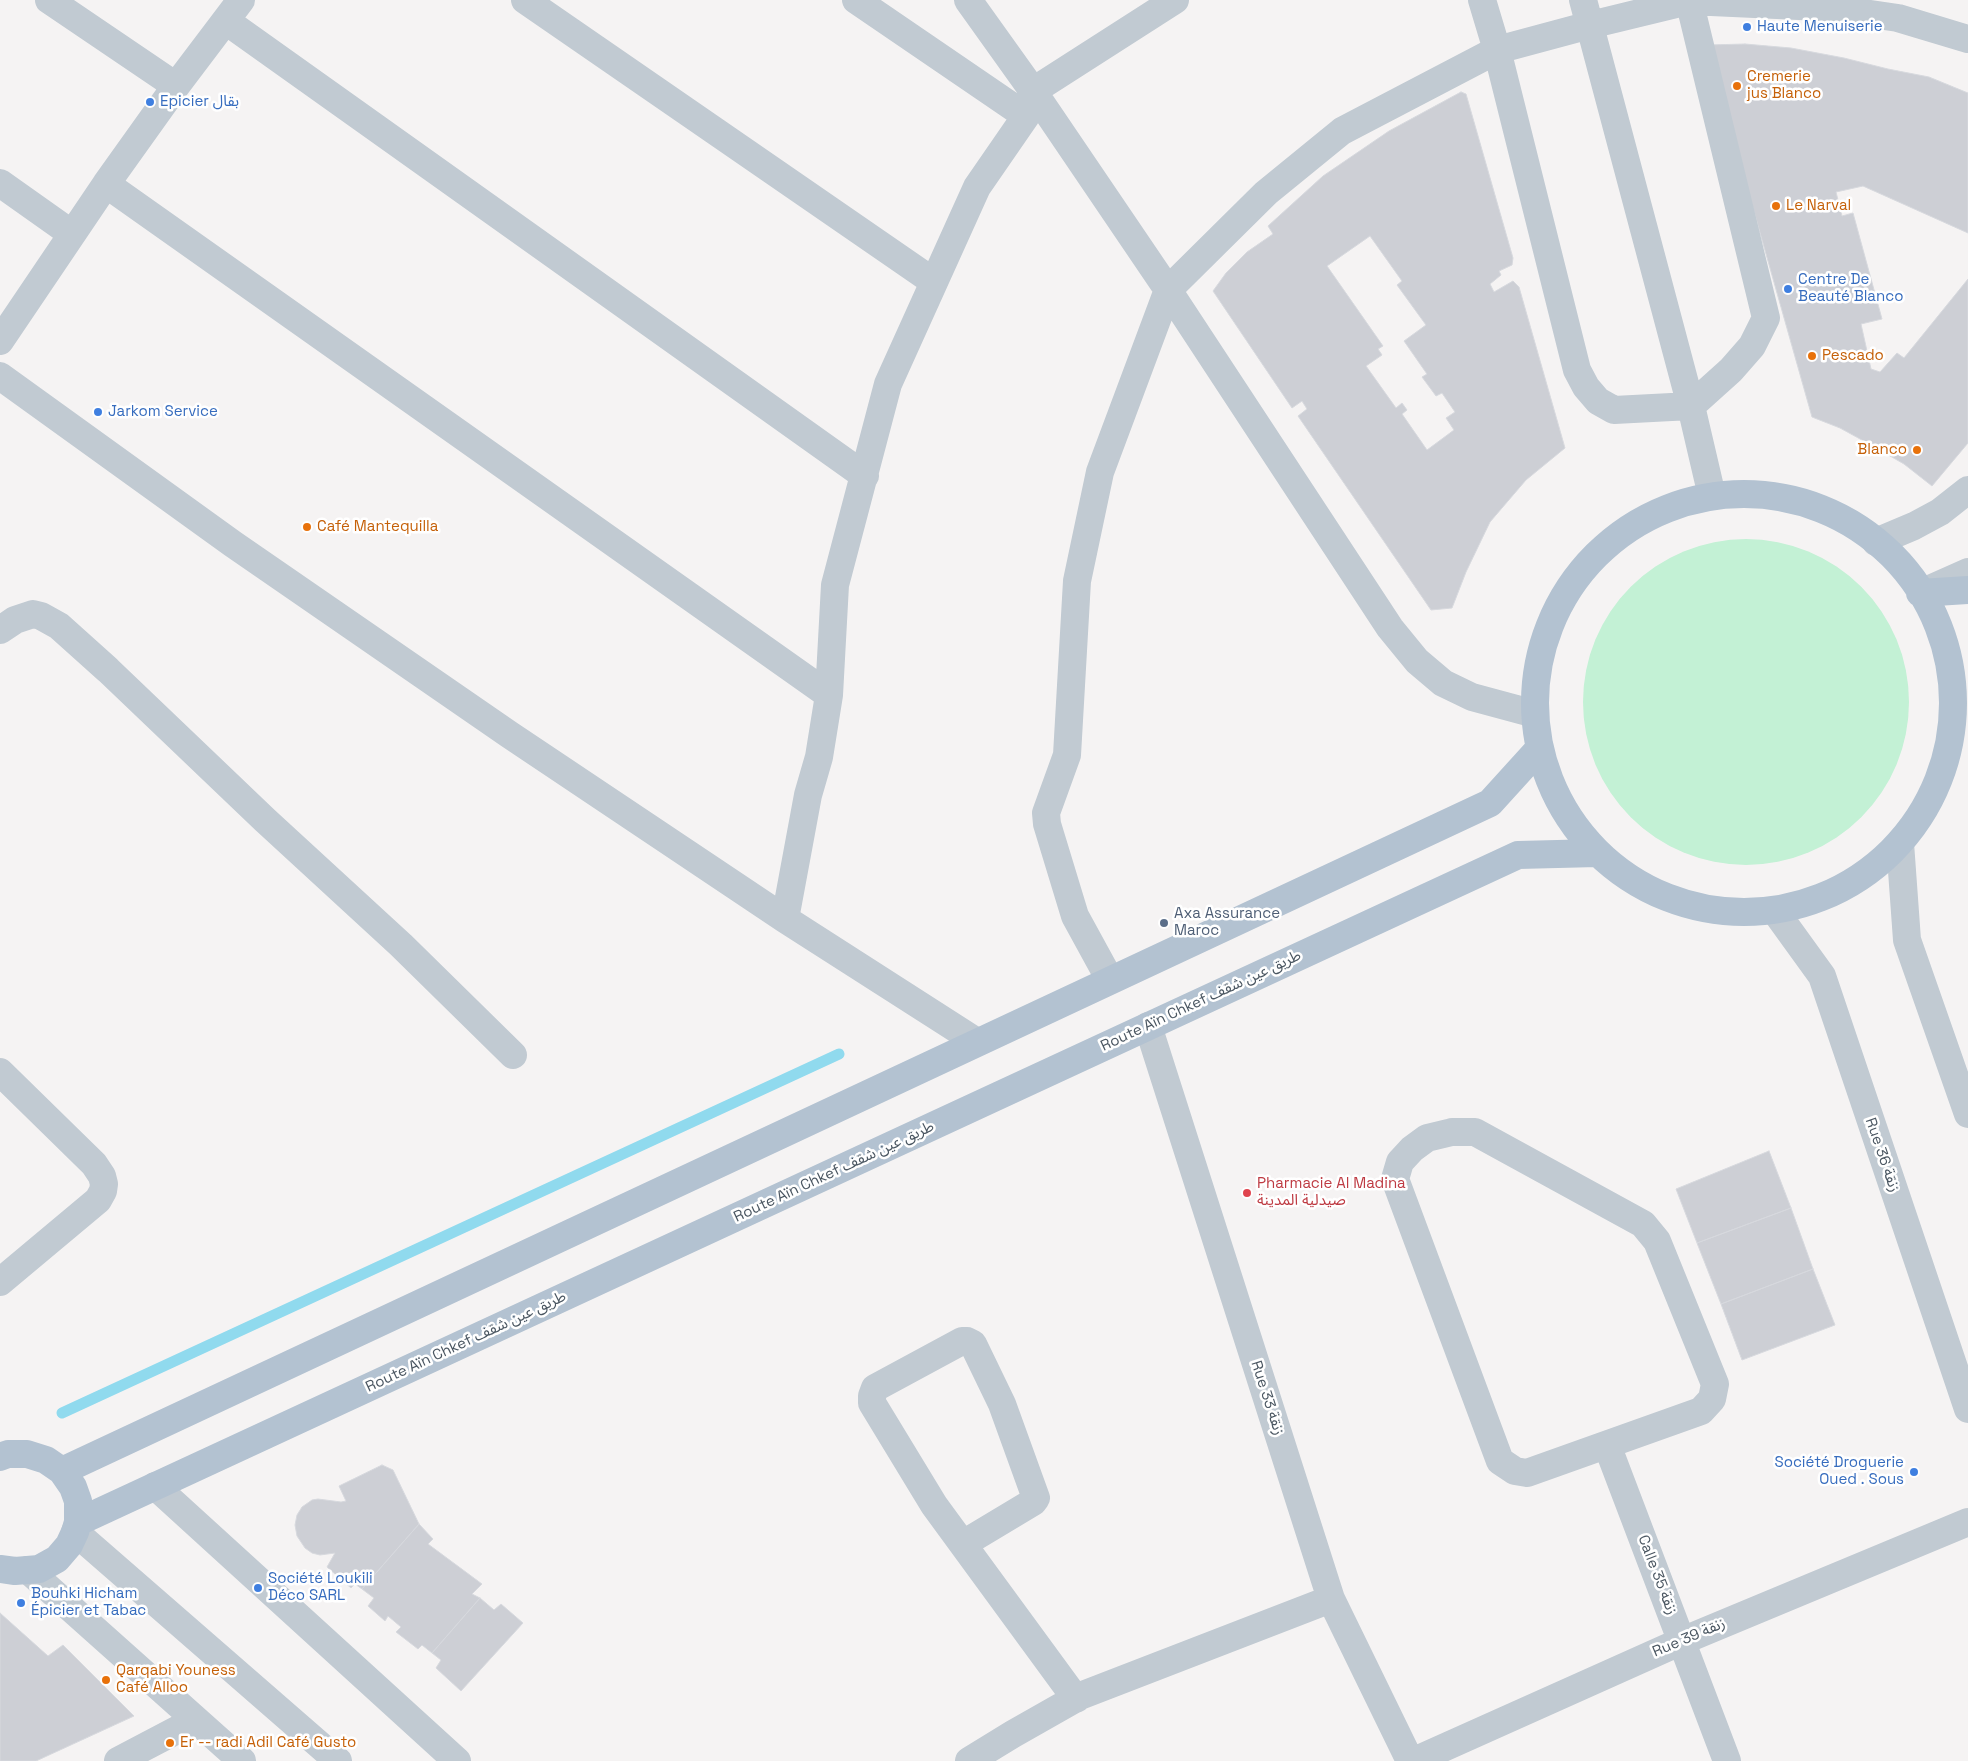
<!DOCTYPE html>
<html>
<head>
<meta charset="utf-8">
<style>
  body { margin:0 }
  canvas { display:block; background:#f5f3f3 }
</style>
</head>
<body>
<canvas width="1968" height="1761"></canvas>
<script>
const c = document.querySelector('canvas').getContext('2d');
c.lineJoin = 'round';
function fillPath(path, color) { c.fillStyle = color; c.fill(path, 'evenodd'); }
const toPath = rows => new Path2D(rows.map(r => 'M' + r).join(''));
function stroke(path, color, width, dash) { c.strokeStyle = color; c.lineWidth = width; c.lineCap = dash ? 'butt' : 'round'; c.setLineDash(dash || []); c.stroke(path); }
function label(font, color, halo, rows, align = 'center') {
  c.font = font + ' "Space Grotesk","Noto Sans Arabic",sans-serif'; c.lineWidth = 5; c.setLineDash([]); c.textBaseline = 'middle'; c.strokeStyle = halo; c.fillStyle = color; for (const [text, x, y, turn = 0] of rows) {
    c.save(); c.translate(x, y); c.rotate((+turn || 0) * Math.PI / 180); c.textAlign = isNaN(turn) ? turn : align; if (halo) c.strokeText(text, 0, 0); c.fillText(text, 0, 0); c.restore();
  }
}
const green = toPath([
  '1583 702a163 163 0 1 1 326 0a163 163 0 1 1-326 0Z'
]);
const stream = toPath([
  [62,1413,839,1054]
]);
const building = toPath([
  [1745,44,1791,48,1844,58,1888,69,1929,77,1968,93,1968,233,1863,186,1836,192,1842,216,1853,213,1882,319,1861,324,1871,369,1880,372,1897,353,1904,358,1968,279,1968,443,1932,486,1904,464,1871,445,1840,428,1812,417,1707,45,1745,44],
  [1461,92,1466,94,1513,258,1512,265,1499,271,1501,275,1490,284,1494,292,1513,281,1519,287,1565,448,1526,480,1490,522,1466,572,1452,608,1431,610,1298,416,1307,409,1302,401,1292,408,1213,291,1226,273,1247,252,1273,234,1268,226,1323,176,1389,131,1461,92],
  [1370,236,1402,281,1397,285,1426,325,1404,341,1427,374,1422,377,1436,396,1442,393,1455,412,1446,418,1454,430,1427,450,1402,414,1407,410,1402,403,1396,408,1366,366,1382,355,1378,349,1383,346,1327,266,1370,236],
  [1769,1151,1791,1208,1697,1243,1676,1189,1769,1151],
  [1791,1208,1813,1269,1721,1304,1697,1243,1791,1208],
  [1813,1269,1835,1325,1742,1360,1721,1304,1813,1269],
  [382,1465,393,1470,419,1524,362,1589,355,1584,351,1588,327,1567,335,1553,320,1555,312,1553,305,1548,297,1536,295,1525,297,1515,302,1507,312,1500,318,1499,341,1502,346,1501,339,1486,382,1465],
  [419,1524,433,1539,428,1544,482,1584,472,1594,480,1598,432,1653,422,1645,418,1649,396,1632,401,1627,388,1616,385,1621,368,1606,374,1598,362,1589,419,1524],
  [480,1598,494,1610,501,1604,523,1623,461,1691,436,1668,441,1660,432,1653,480,1598],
  [0,1613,48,1656,63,1645,134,1716,36,1761,0,1761,0,1613]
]);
const minor = toPath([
  [49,0,176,86],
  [525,0,934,282],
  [856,0,1026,116],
  [968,0,1033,91,1168,290,1390,628,1417,661,1443,683,1472,697,1535,714],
  [1482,0,1497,50,1577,370,1586,387,1598,401,1614,410,1691,406,1731,370,1752,346,1766,318,1689,0],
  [1583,0,1691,406,1712,496],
  [226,21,865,476],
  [0,183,72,234],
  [106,184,829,695],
  [0,341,106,184,176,86,241,0],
  [0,376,233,544,510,735,785,919,977,1042],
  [1876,542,1914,526,1940,512,1968,490],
  [1923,592,1968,572],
  [0,630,15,620,33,614,41,616,59,626,108,670,265,820,401,945,513,1055],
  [1900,843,1907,940,1968,1114],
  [1775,911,1822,976,1968,1409],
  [785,919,808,795,819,757,829,695,835,585,888,384,977,187,1026,116,1033,91,1175,0],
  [1110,980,1075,916,1047,824,1046,813,1067,755,1077,581,1100,472,1168,290,1266,193,1342,131,1497,50,1590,25,1689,1,1821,7,1898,18,1968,39],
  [1148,1026,1331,1599,1410,1761],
  [0,1072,94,1164,102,1176,104,1184,103,1191,98,1200,0,1282],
  [1452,1132,1475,1132,1643,1224,1657,1241,1715,1384,1712,1399,1701,1411,1527,1473,1515,1471,1500,1461,1395,1179,1400,1162,1412,1149,1427,1138,1452,1132],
  [1607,1445,1727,1761],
  [155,1486,457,1761],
  [75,1532,338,1761],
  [963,1544,1033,1502,1036,1498,1002,1404,973,1344,967,1341,962,1341,875,1388,872,1396,872,1403,934,1505,1076,1699],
  [28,1570,242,1761],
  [118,1761,196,1720],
  [969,1761,1013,1734,1080,1696,1331,1599],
  [1414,1761,1682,1641,1968,1522]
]);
const major = toPath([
  '1535 703a209 209 0 1 1 418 0a209 209 0 1 1-418 0Z',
  [1920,593,1968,590],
  [0,1457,8,1454,27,1454,46,1460,62,1471,73,1487,78,1501,78,1522,75,1532,69,1545,57,1559,39,1569,15,1571,0,1569],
  [62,1471,1490,803,1539,749],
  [78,1522,1518,855,1597,853]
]);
const markers = [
  [1747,27,5,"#3f7fe0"],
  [1737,86,5,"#e8710a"],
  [150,102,5,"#3f7fe0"],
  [1776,206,5,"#e8710a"],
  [1788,289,5,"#3f7fe0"],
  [1812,356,5,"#e8710a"],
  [98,412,5,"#3f7fe0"],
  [1917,450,5,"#e8710a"],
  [307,527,5,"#e8710a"],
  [1164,923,5,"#5c6f8a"],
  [1247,1193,5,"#e0444e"],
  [1914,1472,5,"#3f7fe0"],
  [258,1588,5,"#3f7fe0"],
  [21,1603,5,"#3f7fe0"],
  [106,1680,5,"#e8710a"],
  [170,1743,5,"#e8710a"]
];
const shopNames = [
  ["Haute Menuiserie",1757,27],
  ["Epicier بقال",160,102],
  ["Centre De",1798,280],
  ["Beauté Blanco",1798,297],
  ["Jarkom Service",108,412],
  ["Société Droguerie",1904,1463,"right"],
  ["Oued . Sous",1904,1480,"right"],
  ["Société Loukili",268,1579],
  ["Déco SARL",268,1596],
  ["Bouhki Hicham",31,1594],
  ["Épicier et Tabac",31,1611]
];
const foodNames = [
  ["Cremerie",1747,77],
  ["jus Blanco",1747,94],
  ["Le Narval",1786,206],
  ["Pescado",1822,356],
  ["Blanco",1907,450,"right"],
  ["Café Mantequilla",317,527],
  ["Qarqabi Youness",116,1671],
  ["Café Alloo",116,1688],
  ["Er -- radi Adil Café Gusto",180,1743]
];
const serviceNames = [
  ["Axa Assurance",1174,914],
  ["Maroc",1174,931]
];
const streetNames = [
  ["Route Aïn Chkef طريق عين شقف",1201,1001,-25],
  ["Rue 36 زنقة",1882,1155,71],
  ["Route Aïn Chkef طريق عين شقف",834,1172,-25],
  ["Route Aïn Chkef طريق عين شقف",466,1342,-25],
  ["Rue 33 زنقة",1267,1398,72],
  ["Calle 35 زنقة",1657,1575,69],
  ["Rue 39 زنقة",1689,1638,-23]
];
const healthNames = [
  ["Pharmacie Al Madina",1257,1184],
  ["صيدلية المدينة",1257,1201]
];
fillPath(green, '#c3f1d5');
stroke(stream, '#90daee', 11);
fillPath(building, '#cdcfd5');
stroke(building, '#d7d9de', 1);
stroke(minor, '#c1cad2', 28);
stroke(major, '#b3c2d1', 28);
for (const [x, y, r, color] of markers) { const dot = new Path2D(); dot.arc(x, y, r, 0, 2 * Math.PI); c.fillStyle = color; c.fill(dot); stroke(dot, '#fff', 2); }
label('15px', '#366cbe', '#fff', shopNames, 'left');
label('15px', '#c56008', '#fff', foodNames, 'left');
label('15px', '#4e5e75', '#fff', serviceNames, 'left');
label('15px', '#4a5661', '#fff', streetNames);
label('15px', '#be3a42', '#fff', healthNames, 'left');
</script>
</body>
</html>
